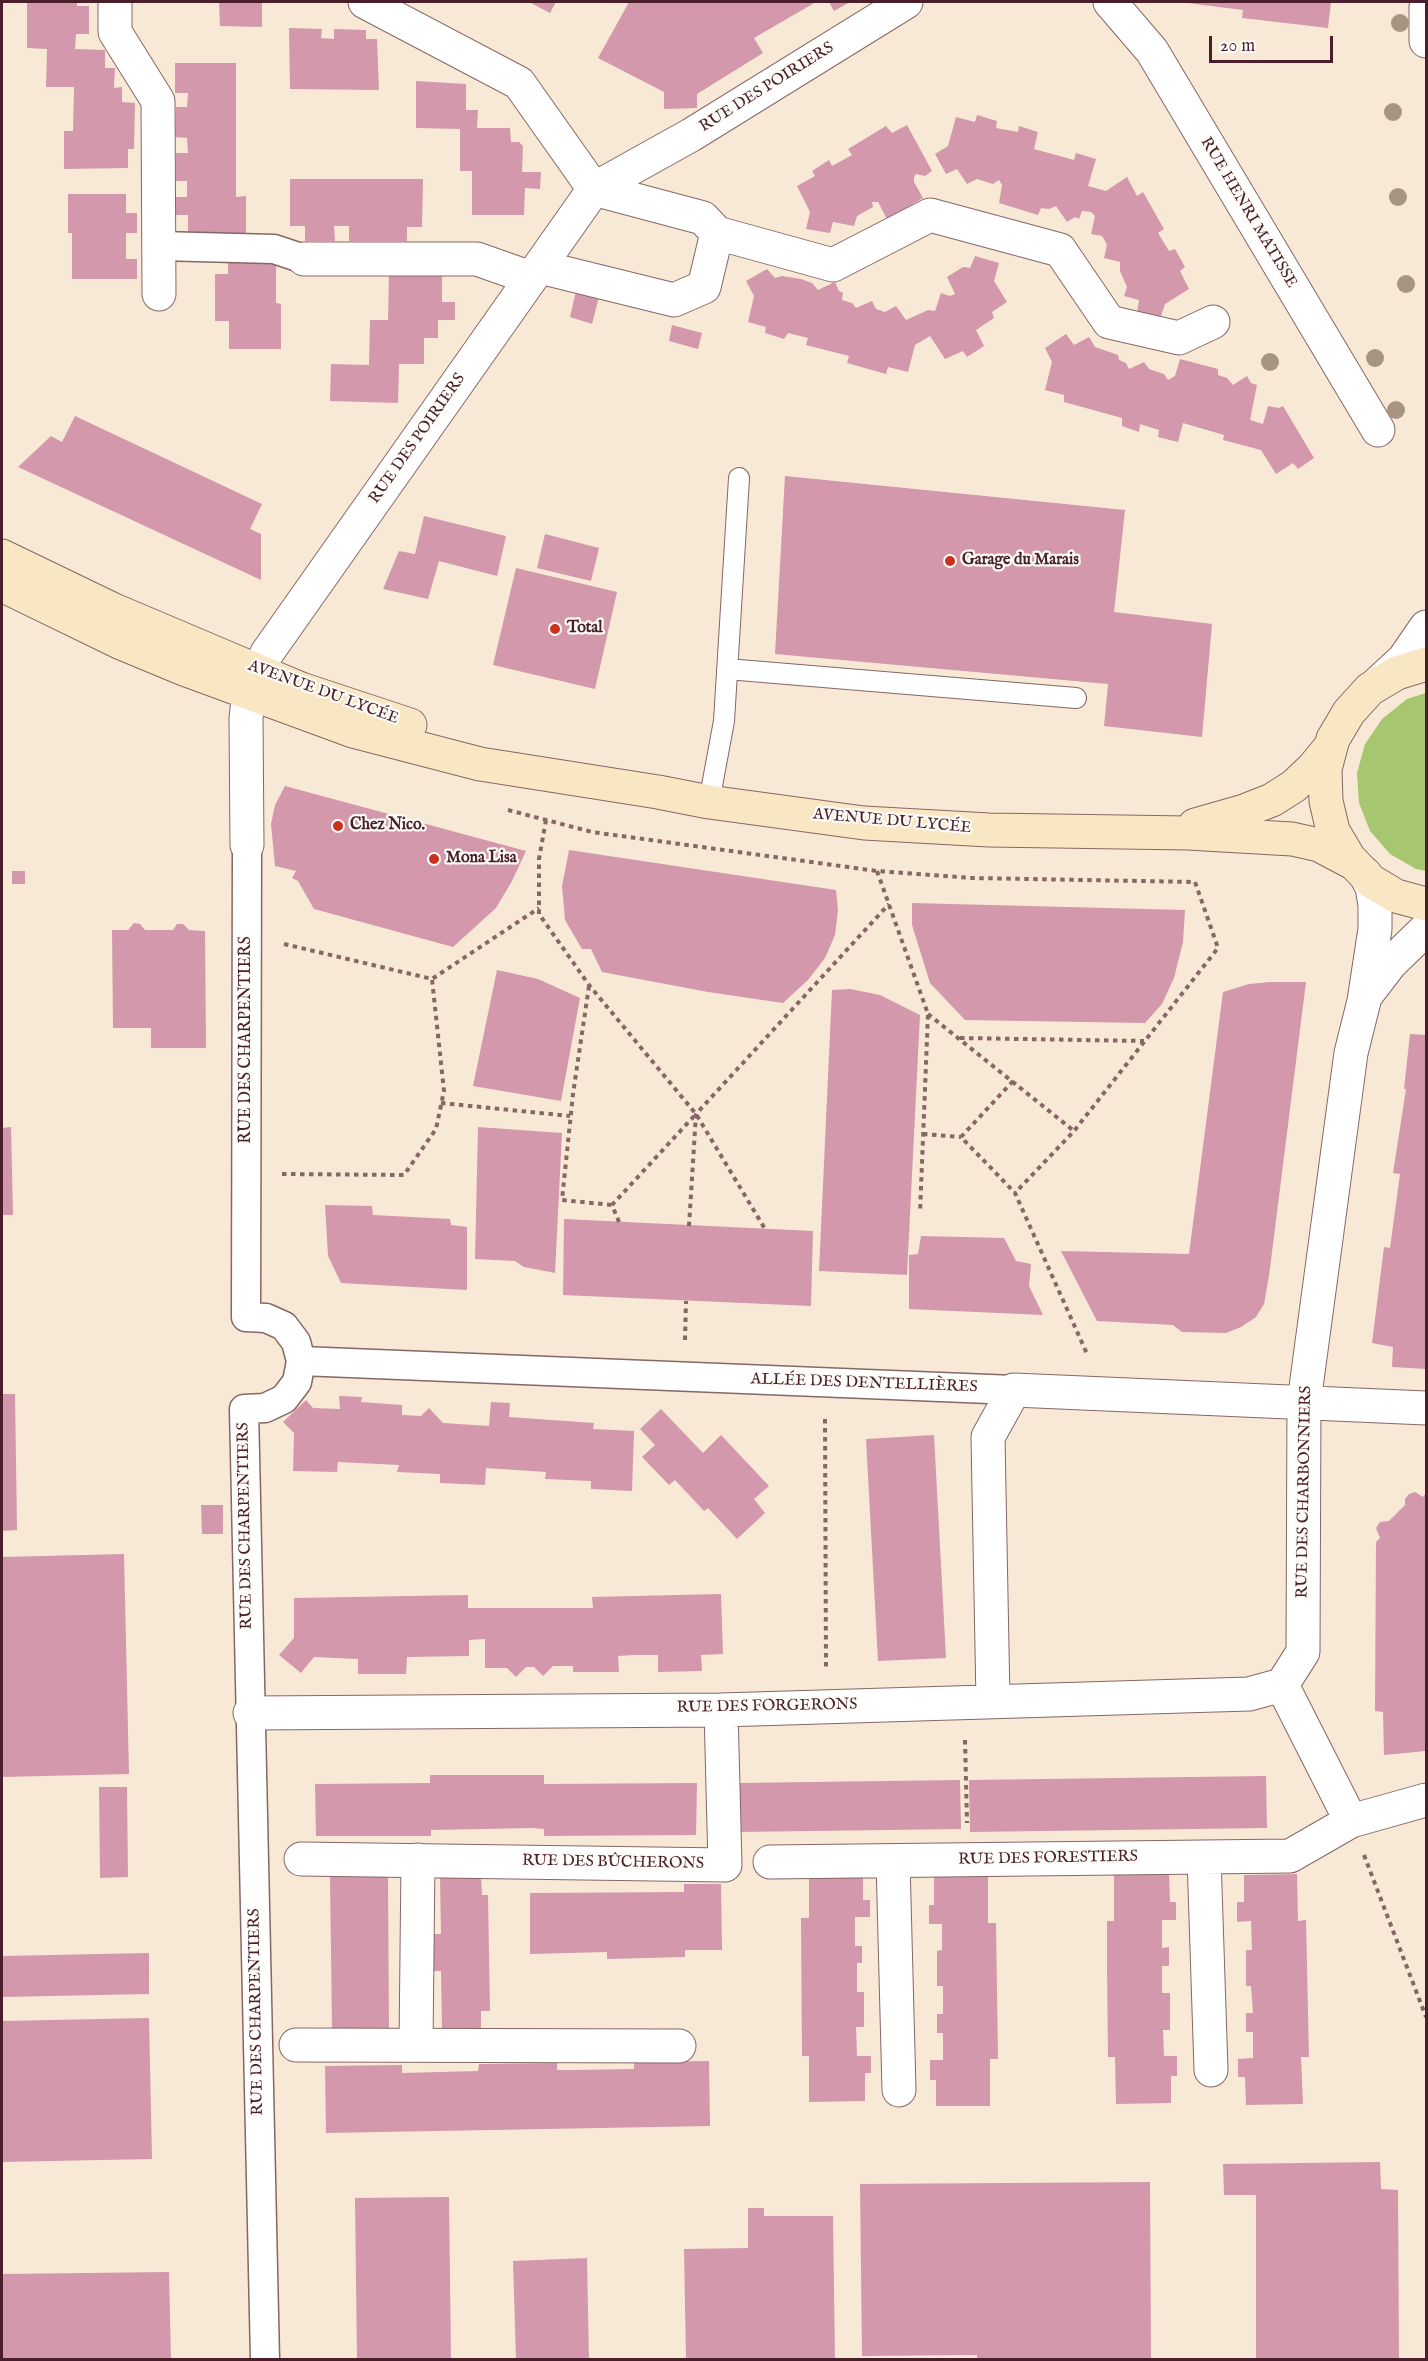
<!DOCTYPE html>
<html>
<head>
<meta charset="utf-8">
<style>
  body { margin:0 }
  #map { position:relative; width:1428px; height:2361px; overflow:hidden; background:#f7e9d5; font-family:"IM FELL English",serif }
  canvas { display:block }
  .frame { position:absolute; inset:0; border:3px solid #4a1f2b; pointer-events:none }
  .scale { position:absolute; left:1209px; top:36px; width:124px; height:27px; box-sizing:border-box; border:3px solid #4a1f2b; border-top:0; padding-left:8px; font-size:18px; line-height:21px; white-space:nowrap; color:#4a1f2b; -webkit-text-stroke:4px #fdfcf7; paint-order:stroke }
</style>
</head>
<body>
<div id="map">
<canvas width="1428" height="2361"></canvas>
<div class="frame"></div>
<div class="scale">20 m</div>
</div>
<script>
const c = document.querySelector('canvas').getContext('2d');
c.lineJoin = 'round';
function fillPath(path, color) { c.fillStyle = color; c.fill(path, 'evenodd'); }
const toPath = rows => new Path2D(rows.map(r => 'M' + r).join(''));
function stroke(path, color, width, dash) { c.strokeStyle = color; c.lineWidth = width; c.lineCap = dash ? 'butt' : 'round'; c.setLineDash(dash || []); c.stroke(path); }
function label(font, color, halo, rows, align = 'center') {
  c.font = font + ' "IM FELL English",serif'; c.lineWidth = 4.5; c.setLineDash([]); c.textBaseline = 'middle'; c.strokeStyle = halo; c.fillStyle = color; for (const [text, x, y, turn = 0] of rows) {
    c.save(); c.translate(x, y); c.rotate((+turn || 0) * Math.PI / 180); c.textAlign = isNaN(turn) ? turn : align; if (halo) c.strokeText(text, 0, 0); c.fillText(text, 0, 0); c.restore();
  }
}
const green = toPath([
  [1426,693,1426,871,1416,869,1390,854,1370,831,1359,803,1357,773,1365,744,1382,719,1407,699]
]);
const building = toPath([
  [27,2,77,2,77,6,89,6,89,34,76,34,75,49,105,50,105,68,115,68,114,88,122,87,122,102,135,103,134,149,128,149,128,168,64,169,64,131,73,131,74,87,46,87,47,49,27,48],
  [219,2,262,2,262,27,220,26],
  [529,2,556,2,550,13],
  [629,2,816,2,754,38,763,53,697,94,697,108,664,109,664,92,598,58],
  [829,2,850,2,834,11],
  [1179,2,1331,2,1328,28,1242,18,1243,10],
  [289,28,322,29,321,38,334,39,334,29,366,30,366,39,377,39,379,90,290,89],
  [175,63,236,63,236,197,246,196,246,235,188,235,188,215,176,215,176,197,187,197,187,181,176,181,176,153,188,153,187,138,175,137,176,107,187,107,188,93,175,93],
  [416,81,466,84,466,110,478,110,477,128,510,128,511,142,519,142,523,146,522,172,541,172,540,189,525,188,524,215,472,215,472,171,460,171,460,129,416,128],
  [977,115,997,121,996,128,1018,132,1019,126,1038,132,1034,149,1074,160,1076,153,1096,159,1088,186,1106,191,1127,177,1137,196,1143,192,1164,229,1158,233,1169,251,1175,249,1185,267,1180,271,1189,289,1165,304,1160,319,1137,313,1139,300,1124,296,1127,287,1120,271,1120,262,1104,258,1107,245,1105,241,1102,236,1091,234,1095,216,1091,212,1082,211,1079,219,1075,217,1067,222,1056,206,1049,209,1041,208,1038,215,999,203,1002,185,999,180,993,184,977,179,967,184,957,169,946,174,935,154,948,146,956,117,975,122],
  [907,125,932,171,925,176,916,174,914,177,914,182,923,198,887,219,878,202,872,202,873,207,857,216,854,226,833,222,830,233,806,229,810,212,797,186,815,176,812,171,829,160,832,166,852,155,848,149,886,126,892,133],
  [290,179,423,179,422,227,407,227,407,241,349,241,349,226,334,226,335,241,305,241,305,226,290,226],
  [68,194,126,194,126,213,137,213,137,233,126,233,126,259,137,259,137,279,72,279,72,233,68,233],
  [975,256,999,263,994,281,1007,302,992,312,994,318,976,330,984,346,967,357,963,351,945,359,930,336,915,345,908,372,888,367,886,374,847,363,849,356,806,345,808,338,788,333,784,339,765,333,766,327,748,322,754,296,746,281,767,269,775,278,782,276,801,279,812,283,818,290,835,282,839,291,843,293,842,300,852,303,856,308,872,301,876,309,885,312,896,306,906,320,928,310,935,311,941,293,950,296,955,294,947,277,963,267,970,268],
  [228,260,276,260,276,303,281,304,281,349,229,349,229,321,215,321,215,274,228,274],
  [389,275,442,275,442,302,455,302,455,320,438,320,438,338,424,338,424,364,399,364,398,403,330,401,331,364,369,365,370,320,388,320],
  [577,287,600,293,592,324,570,317],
  [672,325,702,333,698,349,669,341],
  [1066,334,1074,345,1089,337,1095,347,1118,355,1119,360,1126,363,1129,369,1144,362,1149,369,1164,374,1168,380,1175,376,1180,359,1218,369,1218,375,1227,378,1233,385,1247,376,1251,383,1257,385,1250,420,1263,424,1268,406,1279,408,1283,406,1314,458,1298,469,1293,463,1276,474,1261,450,1223,440,1224,435,1183,423,1178,442,1158,437,1159,430,1140,424,1139,432,1122,426,1122,418,1064,402,1064,395,1045,390,1052,362,1045,348],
  [75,416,262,504,250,529,261,534,261,580,18,467,51,436,62,442],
  [785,476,1125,510,1114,612,1212,624,1202,737,1104,726,1108,684,775,654],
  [424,516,506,536,497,576,439,561,428,599,383,589,399,551,415,554],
  [545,534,599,548,591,581,537,568],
  [516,568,617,592,595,689,493,665],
  [285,786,526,851,512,881,496,908,453,947,314,909,298,881,292,878,296,871,275,866,271,824,275,805],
  [569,850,836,890,838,910,835,935,825,958,808,980,783,1003,708,992,602,972,591,949,582,949,565,920,562,886],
  [12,871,25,871,25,884,12,884],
  [912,903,1185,910,1183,942,1174,978,1162,1004,1145,1023,965,1020,930,983,912,925],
  [134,923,140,924,145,930,173,930,177,924,183,924,189,930,205,931,206,1048,151,1048,151,1028,113,1028,112,930,128,930],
  [497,970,538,979,580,998,561,1101,473,1086],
  [1270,982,1306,982,1269,1276,1264,1304,1256,1317,1241,1327,1226,1333,1182,1332,1173,1325,1097,1321,1061,1251,1189,1254,1223,992,1249,984],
  [850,989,880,995,920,1015,907,1275,819,1271,832,990],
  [1410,1034,1426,1035,1426,1369,1392,1367,1393,1347,1372,1343,1384,1247,1390,1248,1400,1174,1393,1173,1406,1089,1404,1089],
  [11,1127,13,1215,2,1215,2,1128],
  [478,1127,562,1133,555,1273,524,1267,515,1261,475,1259],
  [325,1205,372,1206,373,1215,450,1219,451,1225,467,1227,467,1290,341,1283,328,1256],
  [564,1219,813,1231,811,1306,563,1295],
  [921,1236,1004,1238,1016,1261,1031,1264,1029,1286,1043,1315,909,1309,909,1255,918,1254],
  [2,1394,15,1394,17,1530,2,1531],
  [339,1396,362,1397,361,1402,402,1405,402,1415,421,1416,429,1408,443,1423,489,1426,491,1402,510,1403,509,1417,594,1423,593,1429,634,1431,632,1491,591,1489,591,1481,545,1479,546,1472,486,1468,485,1485,440,1483,440,1474,397,1472,399,1465,338,1462,337,1472,293,1471,294,1433,283,1422,306,1400,313,1408,340,1409],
  [661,1409,703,1453,721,1435,769,1486,754,1499,765,1513,737,1539,708,1508,704,1511,675,1480,669,1485,642,1457,655,1445,640,1429],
  [934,1435,946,1658,878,1661,866,1439],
  [1415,1492,1423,1497,1426,1493,1426,1751,1384,1755,1383,1712,1375,1711,1376,1542,1380,1538,1376,1528,1380,1522,1389,1521,1405,1505,1405,1499,1409,1494],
  [201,1505,223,1505,223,1534,202,1534],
  [124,1554,129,1774,2,1777,2,1557],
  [721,1594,723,1654,701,1655,702,1671,658,1672,658,1655,634,1655,618,1656,619,1672,573,1672,573,1666,553,1666,543,1676,534,1667,526,1667,516,1677,507,1668,485,1668,485,1639,469,1640,469,1656,407,1657,406,1674,358,1674,358,1659,314,1657,301,1673,279,1655,294,1638,294,1598,468,1595,468,1608,593,1608,592,1597],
  [430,1775,544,1775,544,1784,697,1783,696,1835,544,1836,544,1829,533,1828,431,1830,431,1836,316,1836,315,1784,430,1783],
  [1266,1776,1267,1828,970,1832,969,1780],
  [960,1780,961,1829,738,1832,737,1783],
  [99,1787,127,1787,128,1877,100,1878],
  [809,1872,863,1872,863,1900,870,1900,870,1917,855,1917,855,1946,862,1946,862,1963,857,1963,857,1992,864,1992,864,2027,856,2027,857,2056,871,2056,871,2073,865,2073,865,2101,809,2102,809,2056,802,2056,801,1918,809,1918],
  [1114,1874,1169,1874,1170,1902,1176,1902,1176,1920,1162,1920,1162,1948,1169,1947,1169,1966,1162,1966,1162,1993,1170,1993,1170,2030,1163,2030,1164,2056,1177,2056,1177,2076,1171,2076,1171,2103,1116,2104,1115,2057,1108,2057,1107,1966,1107,1921,1114,1921],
  [1297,1874,1298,1921,1306,1920,1309,2057,1301,2057,1303,2104,1246,2105,1245,2077,1238,2077,1238,2059,1253,2058,1253,2032,1246,2032,1246,2013,1253,2013,1251,1986,1246,1986,1246,1950,1252,1950,1251,1921,1237,1922,1237,1902,1244,1902,1244,1875],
  [481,1876,482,1895,488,1895,490,2011,481,2011,481,2028,442,2029,441,1971,430,1971,429,1934,441,1934,440,1877],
  [988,1876,988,1923,996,1923,998,2059,990,2059,990,2106,936,2106,936,2080,930,2080,930,2060,943,2060,943,2033,937,2033,937,2014,943,2014,943,1986,937,1986,937,1951,942,1950,942,1924,929,1924,929,1905,934,1905,934,1877],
  [330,1877,388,1877,389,2029,332,2029],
  [684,1884,721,1884,722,1950,685,1950,685,1957,607,1959,607,1952,530,1954,530,1893,684,1892],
  [149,1953,149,1994,2,1997,2,1956],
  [149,2018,152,2159,2,2162,2,2021],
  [709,2061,710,2126,326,2133,325,2066,402,2065,402,2073,478,2071,479,2064,557,2063,557,2070,575,2070,634,2069,634,2062],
  [1380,2162,1381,2189,1398,2190,1399,2360,1256,2360,1256,2195,1224,2195,1223,2164],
  [1150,2182,1151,2360,977,2360,977,2355,862,2356,860,2184],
  [449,2197,451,2360,357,2360,355,2198],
  [748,2208,764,2208,764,2216,833,2216,835,2360,686,2360,684,2249,748,2248],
  [587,2258,589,2360,516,2360,513,2261],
  [169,2272,171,2360,2,2360,2,2274]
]);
const path = toPath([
  [508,810,592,832,877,871,972,878,1195,882,1218,948,1074,1131,1015,1193],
  [546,820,539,859,539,914,589,985,696,1114],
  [877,871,928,1014,920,1213],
  [284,944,432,979,539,908],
  [589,986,573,1094,562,1200,612,1205],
  [928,1014,1074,1131],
  [960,1038,1144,1041],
  [1013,1081,961,1137,1015,1193,1088,1356],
  [441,1103,570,1116],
  [923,1134,961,1137],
  [282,1174,404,1175,436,1129,444,1091,432,979],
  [619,1222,612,1205,696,1114,765,1229],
  [689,1226,696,1114,889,904],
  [685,1340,686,1301],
  [825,1419,826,1670],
  [965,1740,967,1823],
  [1364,1855,1426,2017]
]);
const service = toPath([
  [727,669,1076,698],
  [709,802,724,721,739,478]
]);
const pedestrian = toPath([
  [159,246,274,249,304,259],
  [247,845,246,1317,266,1318,284,1326,296,1342,301,1361,297,1382,284,1399,265,1408,244,1409,265,2360],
  [301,1361,1014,1390]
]);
const minor = toPath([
  [115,2,115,32,158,101,159,294],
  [365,2,519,83,594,189],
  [1110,2,1152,51,1378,430],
  [1426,7,1426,41],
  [717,233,833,265,930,215,1060,250,1109,322,1179,338,1213,322],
  [304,259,477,259,531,278],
  [540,267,674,300,704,287,717,233,703,218,594,189],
  [1377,684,1404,659,1426,627],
  [247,845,246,718,249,692,267,653,594,189,691,135,906,2],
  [1367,994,1390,964,1426,929],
  [993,1701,988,1437,1014,1390,1426,1408],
  [250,1713,721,1710,1249,1694,1282,1685],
  [1351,1821,1282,1685,1303,1652,1304,1402,1351,1053,1364,1001,1375,929,1375,905,1372,887,1365,874],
  [1204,1857,1211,2070],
  [301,1859,725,1865,721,1710],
  [893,1861,899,2090],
  [770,1862,1290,1856,1351,1821,1426,1800],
  [296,2045,679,2046],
  [416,2045,418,1860]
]);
const secondary = toPath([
  [2,556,114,610,258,671,301,689,410,725],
  [2,585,119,642,184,669,353,731,480,764,658,792,709,802,864,823,989,830,1188,833,1292,839,1319,845,1353,863],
  [1426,664,1397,673,1370,689,1349,712,1333,739,1325,769,1326,801,1333,831,1349,858,1371,881,1396,896,1426,904],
  [1195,825,1244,811,1272,800,1294,786,1313,768,1331,746]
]);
const trees = [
  [1400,23],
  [1393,112],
  [1398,197],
  [1406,284],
  [1375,358],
  [1270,362],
  [1396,410]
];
const markers = [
  [950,561,6,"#c8321e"],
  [555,629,6,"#c8321e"],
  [338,826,6,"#c8321e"],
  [434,859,6,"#c8321e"]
];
const streetNames = [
  ["RUE DES POIRIERS",767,88,-32],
  ["RUE HENRI MATISSE",1248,213,59],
  ["RUE DES POIRIERS",418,439,-55],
  ["AVENUE DU LYCÉE",323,693,20],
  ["AVENUE DU LYCÉE",892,822,5],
  ["RUE DES CHARPENTIERS",247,1040,-90],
  ["ALLÉE DES DENTELLIÈRES",864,1384,2],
  ["RUE DES CHARBONNIERS",1305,1492,-89],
  ["RUE DES CHARPENTIERS",246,1526,-91],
  ["RUE DES FORGERONS",767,1707,-1],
  ["RUE DES FORESTIERS",1048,1859,-1],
  ["RUE DES BÛCHERONS",613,1863,1],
  ["RUE DES CHARPENTIERS",257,2012,-91]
];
const poiNames = [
  ["Garage du Marais",962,561],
  ["Total",567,629],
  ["Chez Nico.",350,826],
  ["Mona Lisa",446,859]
];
fillPath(green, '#a6c76f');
fillPath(building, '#d398ab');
stroke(service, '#876666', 22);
stroke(pedestrian, '#876666', 31);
stroke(minor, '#876666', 35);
stroke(secondary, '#876666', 35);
stroke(path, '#876666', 4, [4.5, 4.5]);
stroke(service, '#fff', 20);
stroke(pedestrian, '#fff', 28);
stroke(minor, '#fff', 33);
stroke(secondary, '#f9e7c3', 33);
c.fillStyle = '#a79582';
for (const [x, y] of trees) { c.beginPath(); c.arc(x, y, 9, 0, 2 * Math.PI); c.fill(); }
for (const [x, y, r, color] of markers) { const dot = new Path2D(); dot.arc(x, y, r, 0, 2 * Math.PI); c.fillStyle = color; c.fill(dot); stroke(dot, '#fdfcf7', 2); }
label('16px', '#4a1f2b', '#fdfcf7', streetNames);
label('bold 16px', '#4a1f2b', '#fdfcf7', poiNames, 'left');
</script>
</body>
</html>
